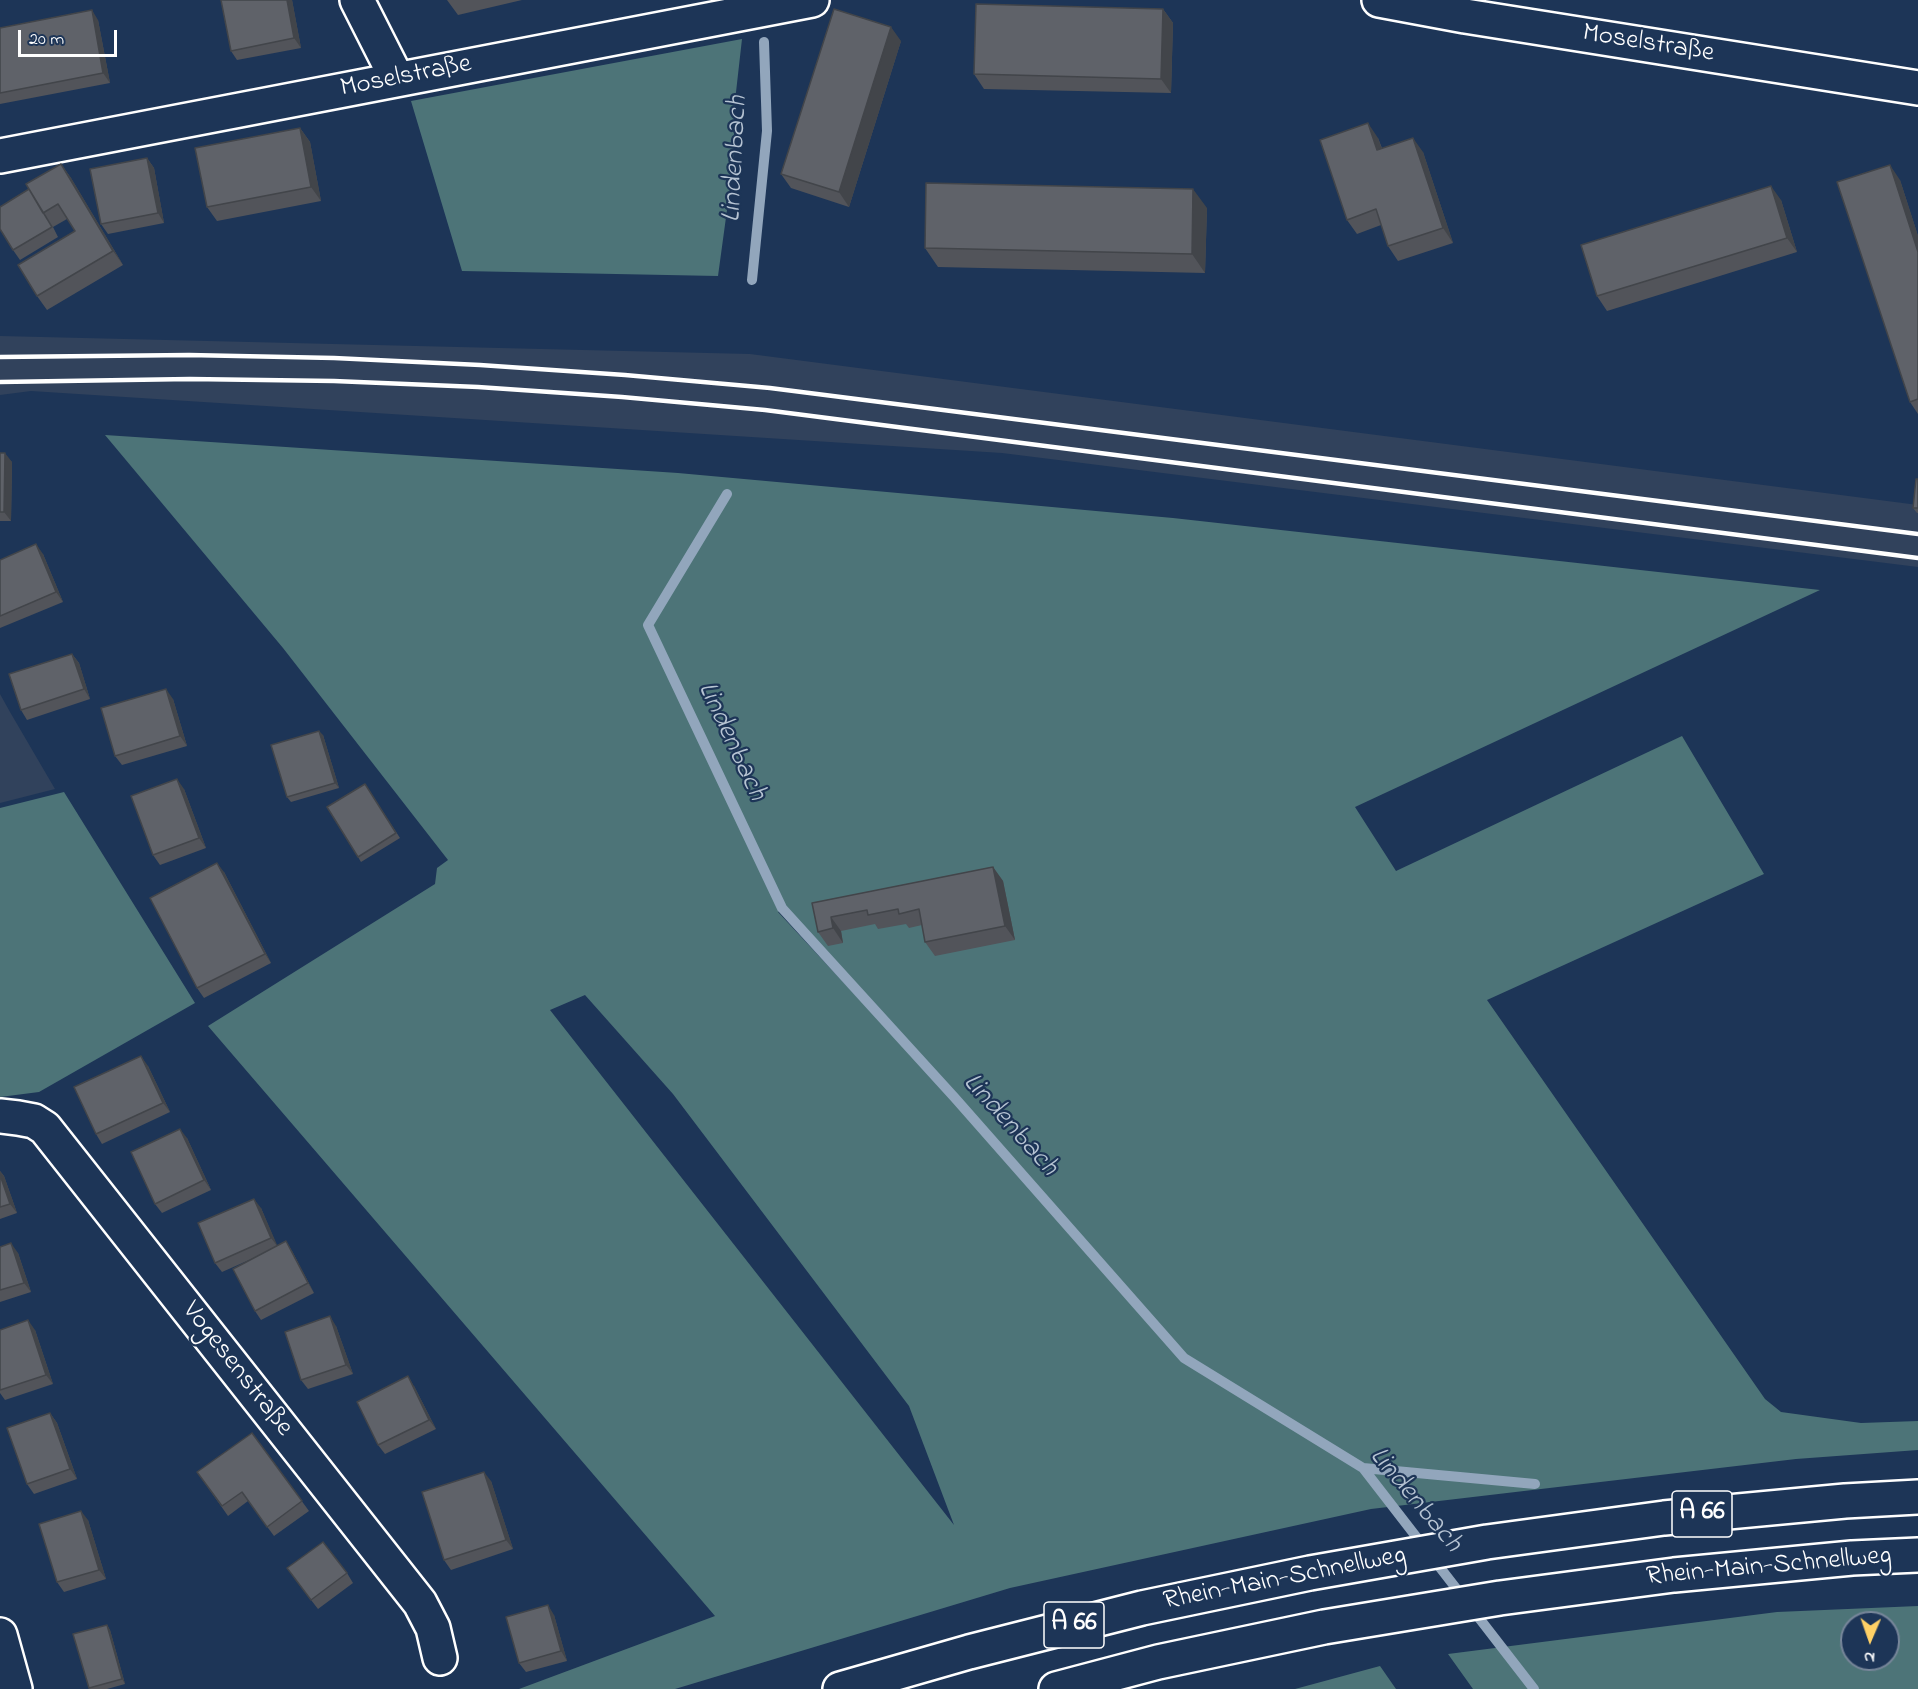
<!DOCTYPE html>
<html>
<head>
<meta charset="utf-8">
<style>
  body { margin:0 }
  #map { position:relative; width:1918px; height:1689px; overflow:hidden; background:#1d3557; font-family:"Indie Flower",sans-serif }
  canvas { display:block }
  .north { position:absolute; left:1840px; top:1611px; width:60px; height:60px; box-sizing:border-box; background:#1d3557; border:2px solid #77869a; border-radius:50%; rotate:182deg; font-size:16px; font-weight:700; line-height:24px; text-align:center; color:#fff }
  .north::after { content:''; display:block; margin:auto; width:21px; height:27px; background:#ffd166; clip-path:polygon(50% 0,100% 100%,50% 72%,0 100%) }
  .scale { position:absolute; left:18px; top:30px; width:99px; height:27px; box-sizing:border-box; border:3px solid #fff; border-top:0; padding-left:8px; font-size:18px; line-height:21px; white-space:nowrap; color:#fff; -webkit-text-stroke:4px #1d3557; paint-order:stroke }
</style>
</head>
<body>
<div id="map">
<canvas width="1918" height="1689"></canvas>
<div class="north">N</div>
<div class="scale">20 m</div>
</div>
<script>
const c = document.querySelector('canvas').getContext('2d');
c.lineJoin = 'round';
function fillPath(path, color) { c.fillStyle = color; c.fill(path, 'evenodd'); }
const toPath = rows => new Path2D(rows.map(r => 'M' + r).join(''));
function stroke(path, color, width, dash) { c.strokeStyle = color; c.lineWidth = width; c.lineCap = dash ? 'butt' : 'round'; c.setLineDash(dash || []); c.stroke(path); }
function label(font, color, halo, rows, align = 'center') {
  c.font = font + ' "Indie Flower",sans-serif'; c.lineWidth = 4.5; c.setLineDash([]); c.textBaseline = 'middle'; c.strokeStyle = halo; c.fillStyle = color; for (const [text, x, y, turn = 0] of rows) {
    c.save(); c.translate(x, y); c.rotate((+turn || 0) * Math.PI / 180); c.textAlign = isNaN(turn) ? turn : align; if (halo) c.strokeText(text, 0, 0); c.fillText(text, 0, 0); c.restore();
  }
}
const built = toPath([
  [0,336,750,354,1918,505,1918,567,1002,453,31,391,0,395],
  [0,694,10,712,55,789,0,803]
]);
const green = toPath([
  [742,39,735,101,733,166,718,276,462,271,411,101],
  [105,435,678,473,1173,518,1820,590,1355,807,1396,871,1682,736,1764,874,1487,1000,1765,1399,1781,1412,1861,1423,1918,1421,1918,1450,1796,1459,1371,1509,1010,1588,675,1689,519,1689,715,1616,208,1026,435,884,437,868,448,860,283,648],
  [787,909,865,994,865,995,858,998,778,912],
  [585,995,673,1094,909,1406,954,1525,550,1010],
  [64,792,195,1003,39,1092,0,1097,0,808],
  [1918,1606,1918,1689,1473,1689,1448,1654,1777,1612],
  [1852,1623,1888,1623,1888,1659,1852,1659],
  [1380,1666,1396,1689,1295,1689]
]);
const stream = toPath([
  [752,280,767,131,764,42],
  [727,494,648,625,782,908,955,1098,1184,1358,1363,1468,1534,1689],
  [1363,1468,1535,1484]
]);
const minor = toPath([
  [357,0,397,79],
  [1379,0,1465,16,1918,88],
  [0,156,812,0],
  [0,1116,18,1118,34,1121,45,1128,420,1603,433,1628,440,1658],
  [0,1635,15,1689]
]);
const highway = toPath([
  [840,1689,969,1652,1142,1608,1310,1573,1487,1542,1664,1518,1845,1501,1918,1497],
  [1056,1689,1158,1662,1324,1627,1500,1598,1674,1575,1852,1558,1918,1555]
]);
const rail = toPath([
  [0,357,189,355,334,358,480,365,625,375,770,388,1918,534],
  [0,382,190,379,334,381,478,387,622,397,765,410,1918,558]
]);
const wall = toPath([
  [292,0,301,48,237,60,231,51],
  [447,0,522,0,458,15],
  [1163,9,1173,23,1171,93,984,89,974,74],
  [98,20,110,83,0,104,0,28],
  [901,41,849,207,791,188,781,174],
  [300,128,310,142,321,201,217,221,207,207],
  [1378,138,1382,148,1423,152,1453,243,1398,261,1388,246,1381,225,1357,234,1347,220],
  [147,158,154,168,164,223,108,234,101,224],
  [61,164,71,178,123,265,47,310,37,296,75,231,67,219,53,227,58,237,20,260,13,250,29,189],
  [1900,180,1918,236,1918,414,1910,402],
  [1781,200,1797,252,1607,311,1597,296],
  [1207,208,1205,273,938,267,925,248],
  [0,453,12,462,11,521,0,521],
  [1918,479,1918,513,1917,513,1913,508],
  [43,554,63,602,0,628,0,560],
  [72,654,79,663,90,699,27,720,21,710],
  [173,699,187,746,122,765,115,756],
  [323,735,339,788,291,802,287,797],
  [365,784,400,838,361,862,358,857],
  [184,789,206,848,160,865,153,855],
  [993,867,1003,881,1015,940,935,956,925,942,922,925,909,928,906,924,878,929,875,924,841,931,843,943,828,946,818,932,812,903],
  [224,872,271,963,204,998,197,988],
  [148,1066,170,1112,102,1144,96,1134],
  [187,1138,211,1190,162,1213,155,1204],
  [0,1171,4,1176,17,1213,0,1219],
  [261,1208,277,1246,286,1241,292,1251,314,1293,261,1320,255,1311,256,1257,222,1272,215,1263],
  [0,1247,18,1253,31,1292,0,1302],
  [336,1326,353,1374,308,1389,301,1380],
  [0,1330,35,1330,53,1384,5,1400,0,1393],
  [414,1386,436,1429,385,1454,378,1445],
  [50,1413,57,1423,77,1479,34,1494,27,1484],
  [252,1433,309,1511,274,1536,248,1501,228,1516,197,1472],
  [491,1481,513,1549,451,1570,444,1560],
  [88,1520,106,1579,64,1592,57,1582],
  [347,1573,353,1583,318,1609,294,1578],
  [554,1615,567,1661,526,1672,519,1663],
  [107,1625,110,1630,125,1684,107,1689,89,1689,73,1634]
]);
const shadedWall = toPath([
  [287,0,292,0,301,48,294,38],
  [1163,9,1173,23,1171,93,1161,79],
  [92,10,98,20,110,83,103,73],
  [891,27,901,41,849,207,839,192],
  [1368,123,1378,138,1387,164,1377,150],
  [300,128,310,142,321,201,311,187],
  [1413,138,1423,152,1453,243,1443,228],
  [147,158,154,168,164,223,158,213],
  [61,164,71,178,123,265,113,251],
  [1890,165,1900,180,1918,236,1918,252],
  [1771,186,1781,200,1797,252,1787,238],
  [1193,189,1207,208,1205,273,1192,254],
  [5,453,12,462,11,521,4,512],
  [36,544,43,554,63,602,56,592],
  [72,654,79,663,90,699,84,689],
  [166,689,173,699,187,746,180,736],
  [319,731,323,735,339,788,335,783],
  [177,779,184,789,206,848,199,838],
  [217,863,224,872,271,963,265,954],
  [993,867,1003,881,1015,940,1005,926],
  [831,917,841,931,843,943,833,928],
  [141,1056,148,1066,170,1112,163,1103],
  [180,1129,187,1138,211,1190,204,1180],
  [0,1171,4,1176,17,1213,10,1204,0,1175],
  [254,1199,261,1208,278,1247,271,1238],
  [286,1241,292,1251,314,1293,308,1283],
  [11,1243,18,1253,31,1292,24,1283],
  [330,1316,336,1326,353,1374,346,1365],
  [28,1320,35,1330,53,1384,46,1375],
  [408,1376,414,1386,436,1429,429,1420],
  [50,1413,57,1423,77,1479,70,1469],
  [484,1472,491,1481,513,1549,506,1540],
  [81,1511,88,1520,106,1579,99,1570],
  [548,1605,554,1615,567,1661,561,1651],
  [107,1625,110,1630,125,1684,122,1679]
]);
const building = toPath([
  [221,0,287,0,294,38,231,51,221,0],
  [976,4,1163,9,1161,79,974,74,976,4],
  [834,9,891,27,839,192,781,174,834,9],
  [92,10,103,73,0,93,0,28,92,10],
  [1368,123,1377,150,1413,138,1443,228,1388,246,1376,209,1347,220,1320,140,1368,123],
  [300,128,311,187,207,207,195,148,300,128],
  [147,158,158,213,101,224,90,169,147,158],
  [61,164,113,251,37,296,18,265,75,231,58,204,43,213,26,184,61,164],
  [1890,165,1918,252,1918,399,1910,402,1837,182,1890,165],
  [926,183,1193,189,1192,254,925,248,926,183],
  [1771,186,1787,238,1597,296,1581,245,1771,186],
  [29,189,52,227,13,250,0,229,0,207,29,189],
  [0,453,5,453,4,512,0,512,0,453],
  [1916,479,1918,479,1918,508,1913,508,1916,479],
  [36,544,56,592,0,616,0,560,36,544],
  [72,654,84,689,21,710,9,674,72,654],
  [166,689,180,736,115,756,101,708,166,689],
  [319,731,335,783,287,797,271,745,319,731],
  [177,779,199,838,153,855,131,796,177,779],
  [365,784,396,833,358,857,327,807,365,784],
  [217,863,265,954,197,988,150,898,217,863],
  [993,867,1005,926,925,942,919,909,899,914,898,909,868,915,867,910,831,917,833,928,818,932,812,903,993,867],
  [141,1056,163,1103,96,1134,74,1087,141,1056],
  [180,1129,204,1180,155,1204,131,1152,180,1129],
  [0,1175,10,1204,0,1207,0,1175],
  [254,1199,271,1238,215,1263,198,1223,254,1199],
  [286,1241,308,1283,255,1311,233,1269,286,1241],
  [11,1243,24,1283,0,1290,0,1247,11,1243],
  [330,1316,346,1365,301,1380,285,1332,330,1316],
  [28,1320,46,1375,0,1390,0,1330,28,1320],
  [408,1376,429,1420,378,1445,357,1402,408,1376],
  [50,1413,70,1469,27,1484,7,1428,50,1413],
  [252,1433,302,1501,267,1527,242,1492,222,1506,197,1472,252,1433],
  [484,1472,506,1540,444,1560,422,1492,484,1472],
  [81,1511,99,1570,57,1582,39,1524,81,1511],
  [323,1542,347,1573,311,1600,287,1568,323,1542],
  [548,1605,561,1651,519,1663,506,1617,548,1605],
  [107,1625,122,1679,89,1688,73,1634,107,1625]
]);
const shields = [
  [1702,1514,60],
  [1074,1625,60]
];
const shieldNames = [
  ["A 66",1702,1514],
  ["A 66",1074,1625]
];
const streetNames = [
  ["Moselstraße",1648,45,9],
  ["Moselstraße",406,78,-11],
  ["Vogesenstraße",236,1370,52],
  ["Rhein-Main-Schnellweg",1769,1568,-5],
  ["Rhein-Main-Schnellweg",1285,1580,-11]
];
const waterNames = [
  ["Lindenbach",737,159,-87],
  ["Lindenbach",730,742,65],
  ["Lindenbach",1009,1126,48],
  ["Lindenbach",1414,1501,50]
];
fillPath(built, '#31425c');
fillPath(green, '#4d7478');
stroke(stream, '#92a6bc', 10);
stroke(minor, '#fff', 38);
stroke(highway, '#fff', 38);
stroke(minor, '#1d3557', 33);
stroke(highway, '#1d3557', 33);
stroke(rail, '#fff', 4.5);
fillPath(wall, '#52545a');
fillPath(shadedWall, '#42454a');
fillPath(building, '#5f6269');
stroke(building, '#42454a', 1.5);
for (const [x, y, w] of shields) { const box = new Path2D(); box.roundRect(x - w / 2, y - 23, w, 46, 4.5); c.fillStyle = '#1d3557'; c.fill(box); stroke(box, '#fff', 1.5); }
label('bold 26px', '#fff', null, shieldNames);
label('27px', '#fff', '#1d3557', streetNames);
label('italic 28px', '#b7c4d3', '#1d3557', waterNames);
</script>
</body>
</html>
